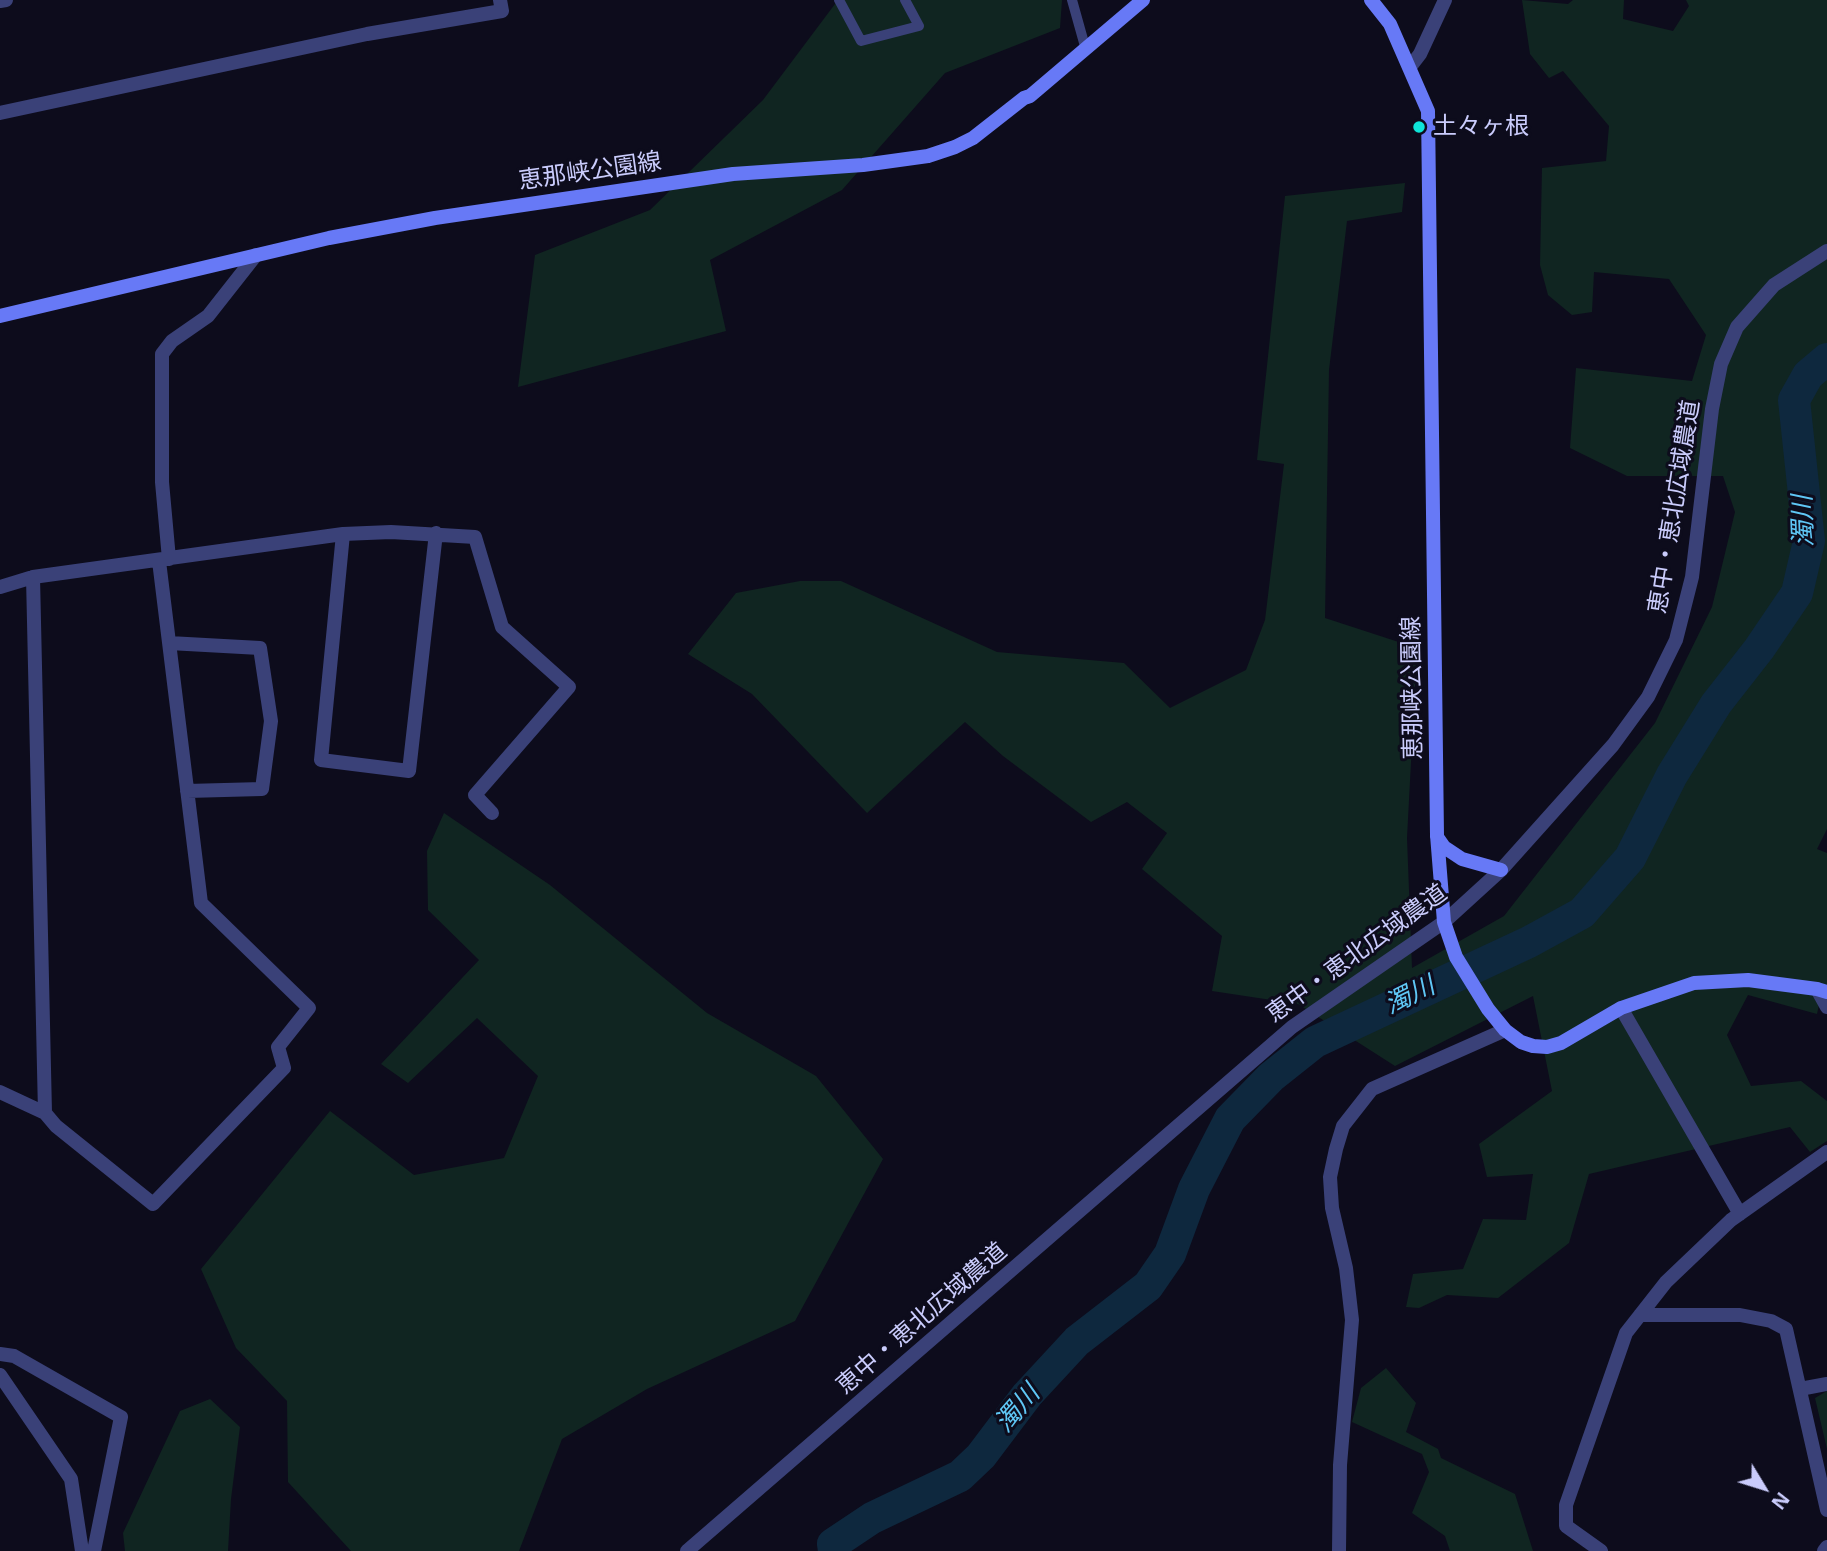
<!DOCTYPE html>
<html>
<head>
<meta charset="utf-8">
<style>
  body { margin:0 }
  #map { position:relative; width:1827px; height:1551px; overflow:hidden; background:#0d0c1c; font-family:"Noto Sans",sans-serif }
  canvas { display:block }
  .north { position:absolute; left:1729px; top:1453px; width:70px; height:70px; -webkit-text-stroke:5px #0d0c1c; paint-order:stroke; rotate:128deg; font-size:19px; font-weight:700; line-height:28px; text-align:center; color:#caccfc }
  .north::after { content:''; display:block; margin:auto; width:24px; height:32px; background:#caccfc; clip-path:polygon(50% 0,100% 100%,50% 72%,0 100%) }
</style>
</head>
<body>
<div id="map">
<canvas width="1827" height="1551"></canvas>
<div class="north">N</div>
</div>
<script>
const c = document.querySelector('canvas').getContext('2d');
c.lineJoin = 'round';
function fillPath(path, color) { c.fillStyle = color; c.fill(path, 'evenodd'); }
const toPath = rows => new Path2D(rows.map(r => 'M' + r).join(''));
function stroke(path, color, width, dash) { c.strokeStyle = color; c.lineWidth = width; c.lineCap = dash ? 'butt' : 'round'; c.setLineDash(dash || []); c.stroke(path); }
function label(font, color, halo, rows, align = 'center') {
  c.font = font + ' "Noto Sans","Noto Sans JP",sans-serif'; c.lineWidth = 6; c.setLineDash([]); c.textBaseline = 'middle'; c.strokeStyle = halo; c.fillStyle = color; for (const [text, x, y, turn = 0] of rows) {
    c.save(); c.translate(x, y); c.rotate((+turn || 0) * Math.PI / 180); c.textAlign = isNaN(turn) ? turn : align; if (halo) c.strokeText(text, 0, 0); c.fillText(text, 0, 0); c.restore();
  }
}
const green = toPath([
  [838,0,1062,0,1060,28,945,73,842,190,710,260,726,331,518,387,535,255,650,210,763,100],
  [1522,0,1568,4,1573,0,1624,0,1623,19,1673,31,1689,6,1686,0,1827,0,1827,829,1817,849,1827,853,1827,986,1823,986,1817,1014,1748,995,1727,1035,1751,1086,1801,1081,1827,1101,1827,1141,1810,1152,1790,1127,1589,1174,1569,1243,1498,1298,1447,1295,1419,1308,1406,1307,1413,1274,1463,1269,1483,1219,1526,1220,1533,1174,1487,1177,1479,1144,1552,1091,1533,996,1395,1066,1298,1004,1212,991,1222,936,1142,869,1167,833,1127,802,1091,822,1003,756,965,722,867,813,752,694,688,654,736,593,800,581,841,581,997,652,1124,663,1170,708,1246,670,1265,620,1284,464,1257,460,1285,196,1405,183,1402,212,1347,221,1329,370,1325,618,1417,648,1407,838,1412,968,1504,916,1655,723,1712,607,1735,512,1723,476,1627,476,1570,448,1576,368,1692,381,1706,335,1669,279,1594,272,1592,312,1572,315,1548,295,1540,265,1542,168,1606,161,1609,126,1563,71,1549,78,1530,54],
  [444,813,550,885,707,1013,816,1076,883,1159,795,1321,647,1389,562,1439,519,1551,351,1551,288,1482,287,1401,236,1348,201,1269,330,1111,414,1175,504,1158,538,1076,477,1018,408,1083,381,1064,479,960,428,910,427,851],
  [1386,1368,1416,1403,1406,1432,1438,1449,1441,1458,1515,1494,1533,1551,1450,1551,1445,1536,1412,1513,1429,1472,1422,1454,1352,1422,1361,1388],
  [1827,1391,1827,1449,1815,1398],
  [210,1399,240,1427,231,1499,228,1551,125,1551,123,1533,180,1411]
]);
const river = toPath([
  [834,1551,833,1544,872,1518,960,1476,981,1456,1027,1395,1077,1341,1148,1286,1170,1254,1194,1189,1230,1119,1271,1077,1315,1042,1529,942,1582,913,1630,858,1672,775,1716,704,1759,649,1797,593,1809,541,1794,400,1808,375,1827,359]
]);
const service = toPath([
  [839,0,861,41,919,26,905,0],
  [1072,0,1086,50]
]);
const minor = toPath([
  [0,1,6,0],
  [0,113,367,34,502,11,500,0],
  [343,534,321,760,409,771,436,533],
  [169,559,162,482,162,354,172,341,208,316,256,255],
  [33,577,45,1113],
  [0,587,33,577,343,534,391,532,475,537,502,627,569,687,475,795,492,813],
  [169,643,260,648,271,721,262,789,187,791],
  [1817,989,1827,1007],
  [1621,1008,1740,1214],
  [0,1092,45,1113,56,1126,153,1204,284,1068,278,1047,309,1008,201,903,159,561],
  [1640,1315,1740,1315,1771,1321,1786,1329,1827,1510],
  [0,1354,14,1356,121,1417,94,1551],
  [0,1375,71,1479,82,1551],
  [1800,1389,1827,1384],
  [1339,1551,1340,1465,1352,1320,1346,1268,1332,1208,1330,1177,1336,1149,1343,1126,1372,1089,1505,1030],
  [1601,1551,1566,1526,1566,1505,1626,1333,1666,1282,1731,1220,1827,1152],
  [1824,1551,1827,1547]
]);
const tertiary = toPath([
  [1410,67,1420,54,1445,0],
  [687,1551,1292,1027,1444,922,1501,870,1613,745,1648,697,1676,640,1692,577,1712,409,1721,364,1737,327,1774,285,1827,251]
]);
const secondary = toPath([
  [1371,0,1390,24,1428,111,1437,835,1444,922,1456,957,1488,1009,1505,1030,1521,1042,1533,1046,1547,1047,1561,1043,1621,1008,1694,983,1748,980,1817,989,1827,992],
  [0,316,329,238,435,218,733,174,863,165,928,156,955,147,973,138,1024,98,1030,96,1143,0],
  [1437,837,1444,847,1462,859,1501,870]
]);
const markers = [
  [1419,127,7,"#0ee5d9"]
];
const poiNames = [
  ["土々ヶ根",1433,127]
];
const streetNames = [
  ["恵那峡公園線",590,172,-8],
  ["恵中・恵北広域農道",1675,507,-81],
  ["恵那峡公園線",1413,688,-91],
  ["恵中・恵北広域農道",1357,954,-36],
  ["恵中・恵北広域農道",922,1319,-41]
];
const waterNames = [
  ["濁川",1804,521,-92],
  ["濁川",1410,996,-26],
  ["濁川",1018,1409,-49]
];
fillPath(green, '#102521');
stroke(river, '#0e283e', 32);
stroke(service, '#3a4178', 10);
stroke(minor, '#3a4178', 14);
stroke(tertiary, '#3a4178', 14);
stroke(secondary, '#6779f6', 14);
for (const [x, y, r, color] of markers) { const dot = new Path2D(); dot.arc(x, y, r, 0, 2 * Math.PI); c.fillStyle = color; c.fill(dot); stroke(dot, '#0d0c1c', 2.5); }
label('24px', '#caccfc', '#0d0c1c', poiNames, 'left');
label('24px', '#caccfc', '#0d0c1c', streetNames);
label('italic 26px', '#5fc7f6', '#0d0c1c', waterNames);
</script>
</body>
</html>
